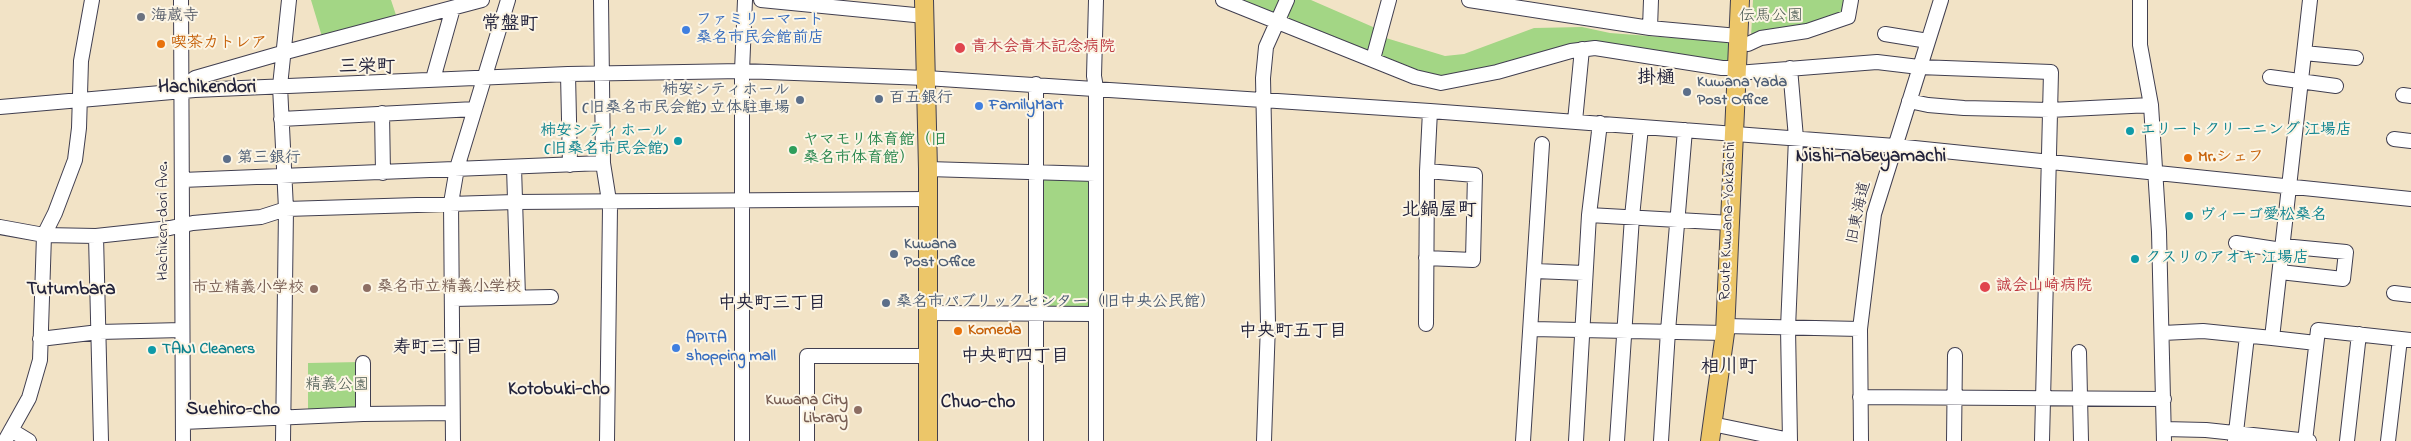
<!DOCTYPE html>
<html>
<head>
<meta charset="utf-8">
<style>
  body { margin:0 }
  canvas { display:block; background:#f2e3c6 }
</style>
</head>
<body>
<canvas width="2411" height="441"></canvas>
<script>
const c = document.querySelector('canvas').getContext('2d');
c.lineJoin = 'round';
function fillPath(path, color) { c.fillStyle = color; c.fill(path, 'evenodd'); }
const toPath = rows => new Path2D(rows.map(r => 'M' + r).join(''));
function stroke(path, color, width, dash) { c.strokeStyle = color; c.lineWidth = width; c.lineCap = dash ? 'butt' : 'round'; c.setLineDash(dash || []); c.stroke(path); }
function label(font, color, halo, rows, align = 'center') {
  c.font = font + ' "Indie Flower","Klee One",sans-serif'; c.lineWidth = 4; c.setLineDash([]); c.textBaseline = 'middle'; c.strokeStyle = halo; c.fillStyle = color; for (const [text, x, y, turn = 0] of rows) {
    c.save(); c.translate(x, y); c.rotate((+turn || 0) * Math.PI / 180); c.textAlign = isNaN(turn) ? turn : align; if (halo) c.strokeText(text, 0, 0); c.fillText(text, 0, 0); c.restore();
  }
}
const green = toPath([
  [311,0,391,0,398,21,323,40],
  [1235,0,1311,0,1373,27,1386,38,1445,56,1464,54,1534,28,1582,27,1610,33,1726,42,1730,45,1730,63,1591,44,1459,76,1427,76,1292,22,1287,15,1277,12,1267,14],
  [1753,0,1847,0,1847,11,1816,24,1751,37],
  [1045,177,1088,177,1091,181,1091,306,1088,309,1046,309,1042,306,1041,181],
  [361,362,360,410,308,412,308,363]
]);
const minor = toPath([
  [181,0,183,441],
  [601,0,603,163,610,207,607,441],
  [761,0,925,16],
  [1096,0,1094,76,1096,88,1096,441],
  [1223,0,1415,77,1441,83,1497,72,1571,51,1595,48,1722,68,1737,68],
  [1469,0,1650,28,1738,36],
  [2140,0,2140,45,2151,105,2159,232,2164,441],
  [1650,28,1651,0],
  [1885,34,1928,41],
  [1748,44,1761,38,1807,31,1848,17,1851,0],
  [2304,53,2356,58],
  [1373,59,1389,0],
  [1790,68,1796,138,1788,328,1790,441],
  [1737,73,1877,62,1919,67,2051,72,2042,441],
  [568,74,570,165],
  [2270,77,2336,86],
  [433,79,453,8],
  [181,91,195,78,282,53,482,0],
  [2403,95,2411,96],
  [1909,101,1928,105,1964,108,2050,110,2151,105],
  [0,107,195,90,568,74,742,71,926,78,1430,111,1895,146,2411,199],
  [382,113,383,173],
  [281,119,475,109],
  [1575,121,1582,49],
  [2394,139,2411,141],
  [514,167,518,297],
  [928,169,1095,174],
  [182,180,603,163],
  [1589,215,1731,223],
  [0,227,44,235,96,236,170,228,193,223,261,217,286,209,515,202,928,199],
  [96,236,101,441],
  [2236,243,2282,250],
  [1426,258,1473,260,1475,175,1427,171,1430,111],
  [1535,271,1584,273],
  [2280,272,2343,279,2346,252,2283,246],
  [2394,293,2411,295],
  [452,299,551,297],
  [929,313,1095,314],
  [1426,324,1427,171],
  [1725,326,1860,329],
  [1532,329,1725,333],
  [2163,333,2203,331,2272,338,2310,0],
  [2272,338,2316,343],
  [40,339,99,332,182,330],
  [2079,352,2081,441],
  [1860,397,2164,399],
  [363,414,363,363],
  [183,422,363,414,452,413],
  [1712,424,1790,440],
  [2164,429,2206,430,2309,441],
  [11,430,29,441],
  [5,441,29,398,40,360,44,235,55,213,75,160,79,128,81,61,92,0],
  [283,441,286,209,280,86,289,0],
  [453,441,451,203,457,168,508,0],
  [742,441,742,71,745,0],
  [807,441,807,356,929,356],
  [1036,441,1036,84],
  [1264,441,1268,323,1263,78,1266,47,1287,0],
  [1523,441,1542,144],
  [1576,441,1589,215,1600,123],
  [1617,441,1632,217,1641,127],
  [1661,441,1668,331,1685,130],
  [1861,441,1860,329,1874,214,1941,0],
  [1954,441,1955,355],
  [2235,441,2247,336],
  [2305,441,2318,330,2411,340],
  [2347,441,2359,334],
  [2388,441,2400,339]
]);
const major = toPath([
  [924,0,928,169,928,441],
  [1710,441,1725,333,1740,0]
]);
const markers = [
  [141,17,5,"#6b7280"],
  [686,30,5,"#3f7fe0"],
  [161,44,5,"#e8710a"],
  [960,48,6,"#e0444e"],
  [1687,92,5,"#5c6f8a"],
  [879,99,5,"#5c6f8a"],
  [800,100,5,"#5c6f8a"],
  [979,106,5,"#3f7fe0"],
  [2130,131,5,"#0f9aa8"],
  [678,141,5,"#0f9aa8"],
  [793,150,5,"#2e9e5b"],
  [2188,158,5,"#e8710a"],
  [227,159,5,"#5c6f8a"],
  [2189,216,5,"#0f9aa8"],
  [894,254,5,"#5c6f8a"],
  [2135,259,5,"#0f9aa8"],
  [1985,287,6,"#e0444e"],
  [367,288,5,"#8d6e63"],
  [314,289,5,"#8d6e63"],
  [886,303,5,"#5c6f8a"],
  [958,331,5,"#e8710a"],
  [676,348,5,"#3f7fe0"],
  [152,350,5,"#0f9aa8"],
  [858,410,5,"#8d6e63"]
];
const worshipNames = [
  ["海蔵寺",151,17]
];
const parkNames = [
  ["伝馬公園",1771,17],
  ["精義公園",337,386]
];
const shopNames = [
  ["ファミリーマート",696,21],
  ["桑名市民会館前店",696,39],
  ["FamilyMart",989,106],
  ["APITA",686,339],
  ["shopping mall",686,357]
];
const foodNames = [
  ["喫茶カトレア",171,44],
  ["Mr.シェフ",2198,158],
  ["Komeda",968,331]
];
const healthNames = [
  ["青木会青木記念病院",971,48],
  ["誠会山崎病院",1996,287]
];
const serviceNames = [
  ["Kuwana Yada",1697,83],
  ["Post Office",1697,101],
  ["柿安シティホール",790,91,"right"],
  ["(旧桑名市民会館) 立体駐車場",790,109,"right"],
  ["百五銀行",889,99],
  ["第三銀行",237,159],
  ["Kuwana",904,245],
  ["Post Office",904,263],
  ["桑名市パブリックセンター（旧中央公民館）",896,303]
];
const cultureNames = [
  ["エリートクリーニング 江場店",2140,131],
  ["柿安シティホール",668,132,"right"],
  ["(旧桑名市民会館)",668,150,"right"],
  ["ヴィーゴ愛松桑名",2199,216],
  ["クスリのアオキ 江場店",2145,259],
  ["TANI Cleaners",162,350]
];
const leisureNames = [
  ["ヤマモリ体育館（旧",803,141],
  ["桑名市体育館）",803,159]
];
const streetNames = [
  ["旧東海道",1860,213,-78],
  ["Hachiken-dori Ave.",164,221,-90],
  ["Route Kuwana-Yokkaichi",1729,221,-88]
];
const educationNames = [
  ["桑名市立精義小学校",377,288,"left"],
  ["市立精義小学校",304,289],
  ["Kuwana City",848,401],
  ["Library",848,419]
];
const neighbourhoodNames = [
  ["中央町三丁目",772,305],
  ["中央町五丁目",1293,333],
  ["寿町三丁目",438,349],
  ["中央町四丁目",1015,358]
];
const quarterNames = [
  ["常盤町",510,26],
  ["三栄町",367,69],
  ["掛樋",1656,80],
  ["Hachikendori",207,89],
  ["Nishi-nabeyamachi",1871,158],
  ["北鍋屋町",1439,212],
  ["Tutumbara",71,291],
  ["相川町",1729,369],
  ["Kotobuki-cho",559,391],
  ["Chuo-cho",978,404],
  ["Suehiro-cho",233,411]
];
fillPath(green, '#a3d685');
stroke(minor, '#413f50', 16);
stroke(major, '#413f50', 20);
stroke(minor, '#fff', 14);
stroke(major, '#ecc669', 18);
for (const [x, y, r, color] of markers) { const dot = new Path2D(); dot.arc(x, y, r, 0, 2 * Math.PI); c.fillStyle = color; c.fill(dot); stroke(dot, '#fcf5e5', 2); }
label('bold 16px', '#5b616d', '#fcf5e5', worshipNames, 'left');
label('16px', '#495851', '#fcf5e5', parkNames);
label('bold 16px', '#366cbe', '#fcf5e5', shopNames, 'left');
label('bold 16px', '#c56008', '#fcf5e5', foodNames, 'left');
label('bold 16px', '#be3a42', '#fcf5e5', healthNames, 'left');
label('bold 16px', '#4e5e75', '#fcf5e5', serviceNames, 'left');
label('bold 16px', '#0d838f', '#fcf5e5', cultureNames, 'left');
label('bold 16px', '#27864d', '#fcf5e5', leisureNames, 'left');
label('16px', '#22223b', '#fcf5e5', streetNames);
label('bold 16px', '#785e54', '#fcf5e5', educationNames, 'right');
label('bold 18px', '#22223b', '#fcf5e5', neighbourhoodNames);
label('bold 19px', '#22223b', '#fcf5e5', quarterNames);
</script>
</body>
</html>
